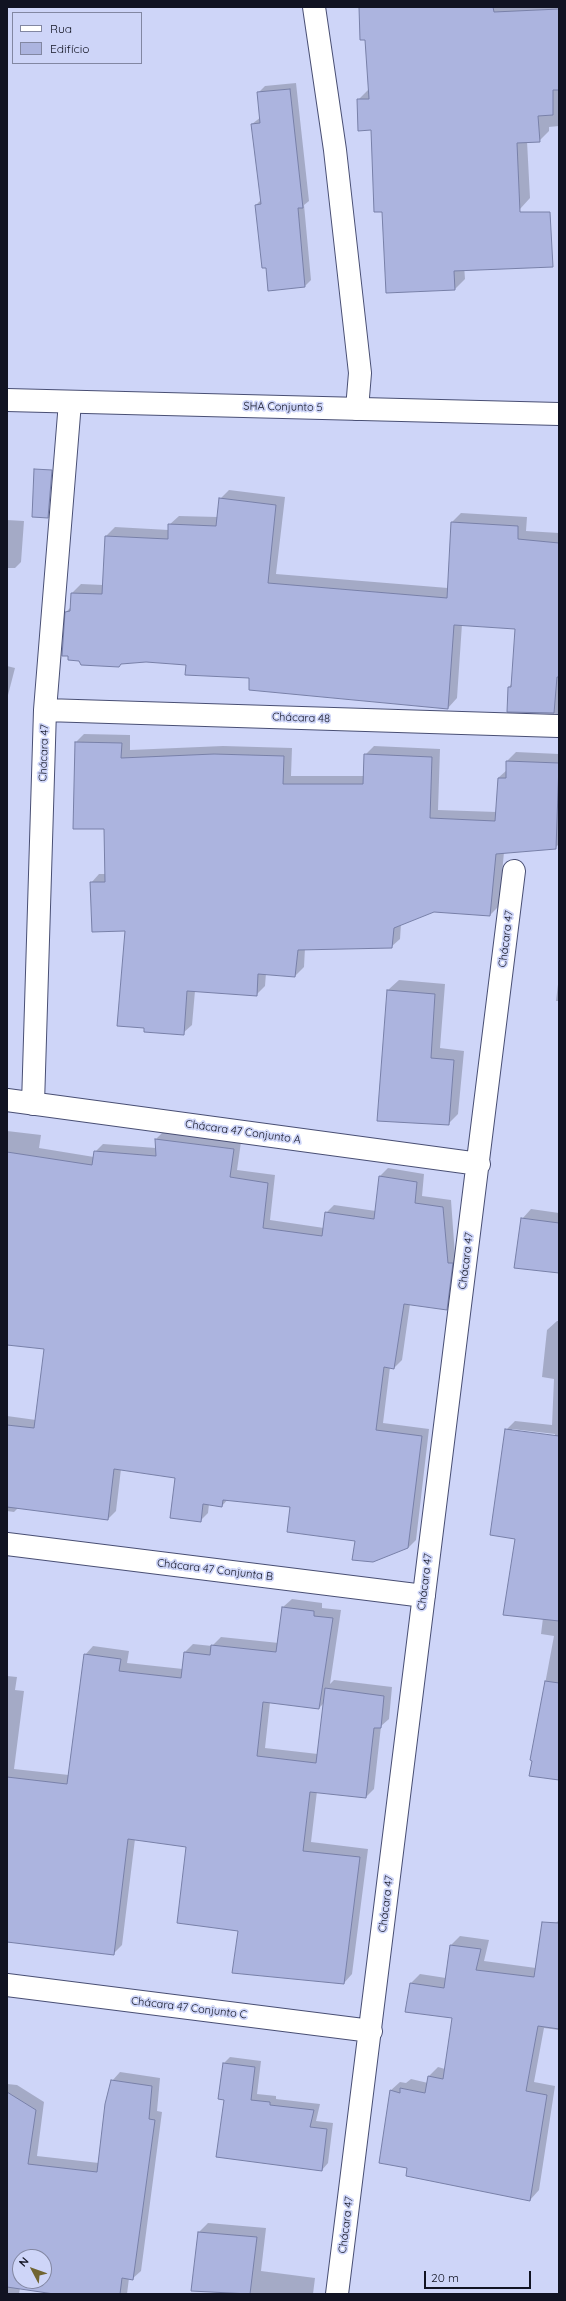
<!DOCTYPE html>
<html>
<head>
<meta charset="utf-8">
<style>
  body { margin:0 }
  #map { position:relative; width:566px; height:2301px; overflow:hidden; background:#ced5f8; font-family:Quicksand,sans-serif }
  canvas { display:block }
  .frame { position:absolute; inset:0; border:8px solid #111322; pointer-events:none }
  .legend { position:absolute; left:12px; top:12px; width:130px; height:52px; box-sizing:border-box; background:#ced5f8; border:1px solid #8287a2; margin:0; padding:5px 7px; list-style:none; font-size:12px; color:#111322 }
  .legend li { display:flex; align-items:center; gap:8px; height:20px }
  .legend b { width:20px; border:1px solid #8287a2 }
  .north { position:absolute; left:12px; top:2249px; width:40px; height:40px; box-sizing:border-box; background:#ced5f8; border:1px solid #8287a2; border-radius:50%; rotate:311deg; font-size:11px; font-weight:700; line-height:16px; text-align:center; color:#111322 }
  .north::after { content:''; display:block; margin:auto; width:14px; height:18px; background:#716532; clip-path:polygon(50% 0,100% 100%,50% 72%,0 100%) }
  .scale { position:absolute; left:424px; top:2271px; width:107px; height:18px; box-sizing:border-box; border:2px solid #111322; border-top:0; padding-left:5px; font-size:12px; line-height:14px; white-space:nowrap; color:#111322; -webkit-text-stroke:3px #ced5f8; paint-order:stroke }
</style>
</head>
<body>
<div id="map">
<canvas width="566" height="2301"></canvas>
<div class="frame"></div>
<ul class="legend">
<li><b style="height:5px;background:#fff"></b>Rua</li>
<li><b style="height:11px;background:#acb4df"></b>Edifício</li>
</ul>
<div class="north">N</div>
<div class="scale">20 m</div>
</div>
<script>
const c = document.querySelector('canvas').getContext('2d');
c.lineJoin = 'round';
function fillPath(path, color) { c.fillStyle = color; c.fill(path, 'evenodd'); }
const toPath = rows => new Path2D(rows.map(r => 'M' + r).join(''));
function stroke(path, color, width, dash) { c.strokeStyle = color; c.lineWidth = width; c.lineCap = dash ? 'butt' : 'round'; c.setLineDash(dash || []); c.stroke(path); }
function label(font, color, halo, rows, align = 'center') {
  c.font = font + ' Quicksand,sans-serif'; c.lineWidth = 3.5; c.setLineDash([]); c.textBaseline = 'middle'; c.strokeStyle = halo; c.fillStyle = color; for (const [text, x, y, turn = 0] of rows) {
    c.save(); c.translate(x, y); c.rotate((+turn || 0) * Math.PI / 180); c.textAlign = isNaN(turn) ? turn : align; if (halo) c.strokeText(text, 0, 0); c.fillText(text, 0, 0); c.restore();
  }
}
const shadow = toPath([
  [360,7,559,7,559,126,549,127,549,131,539,141,527,141,530,198,520,209,463,251,465,279,455,289,383,211,372,129,358,100,369,89,366,39],
  [296,83,309,201,304,205,311,280,305,286,267,267,256,205,261,200,252,124,261,117,258,93,265,86],
  [229,490,285,497,276,574,448,588,452,522,461,513,527,517,526,531,559,533,559,714,508,711,509,687,512,683,516,628,462,624,457,698,448,708,250,677,187,664,66,612,71,607,72,593,81,584,103,585,106,536,115,527,169,530,169,525,179,516,218,517,220,499],
  [7,520,24,521,21,562,15,568,7,568],
  [7,666,15,668,7,699],
  [84,734,130,735,130,750,223,746,292,748,291,776,365,776,365,755,374,746,440,749,438,810,497,812,498,778,507,770,507,761,516,752,559,754,559,844,555,848,504,852,499,906,490,915,434,911,401,924,400,939,391,947,305,948,304,967,295,976,266,973,265,986,256,995,195,991,192,1025,183,1033,126,930,91,883,99,874,106,874,105,828,76,742],
  [559,976,559,1001,556,1001],
  [399,980,445,984,440,1048,464,1051,458,1114,448,1124,378,1120,388,990],
  [7,1131,41,1135,39,1148,94,1157,95,1152,103,1144,156,1148,156,1139,163,1132,241,1142,237,1170,275,1175,270,1220,324,1228,326,1213,334,1205,376,1211,380,1176,388,1168,424,1174,422,1196,451,1200,455,1256,454,1301,446,1309,410,1304,402,1360,394,1368,390,1367,383,1423,429,1429,416,1540,408,1548,356,1540,291,1506,228,1499,222,1506,209,1504,208,1513,200,1521,177,1477,121,1469,116,1511,108,1519,18,1508,14,1512,7,1511,7,1416,36,1420,45,1349,7,1272],
  [531,1209,559,1213,559,1272,522,1219],
  [557,1321,559,1321,559,1780,531,1759,554,1636,541,1634,543,1618,517,1538,506,1430,515,1421,552,1425,554,1379,542,1377,547,1330],
  [512,1429,555,1434,555,1436,512,1431],
  [292,1599,322,1603,322,1608,341,1610,330,1684,334,1680,392,1687,389,1719,381,1726,374,1789,366,1797,317,1791,311,1842,368,1849,352,1974,344,1983,239,1930,187,1846,135,1839,122,1945,113,1954,7,1918,7,1676,17,1677,15,1690,24,1691,14,1769,69,1775,85,1655,93,1646,129,1651,127,1663,183,1669,185,1652,193,1644,212,1646,221,1637,279,1643,283,1607],
  [270,1702,319,1708,324,1703,318,1754,265,1748],
  [559,1920,559,2030,544,2028,534,2082,555,2086,539,2190,530,2200,408,2167,390,2091,400,2082,406,2083,411,2079,428,2083,429,2076,438,2067,445,2069,453,2017,411,1983,420,1974,446,1978,451,1945,460,1936,489,1940,484,1961,536,1968,555,1924],
  [230,2057,261,2061,257,2094,276,2096,276,2099,320,2104,316,2121,333,2123,328,2163,322,2170,225,2099,224,2063],
  [120,2072,160,2078,157,2111,162,2112,141,2271,132,2279,129,2278,127,2294,61,2294,20,2288,19,2294,7,2294,7,2084,17,2085,44,2102,37,2156,99,2163,112,2081],
  [20,2257,44,2257,44,2281,20,2281],
  [208,2223,266,2228,261,2271,315,2278,313,2294,231,2294,192,2290,199,2232]
]);
const building = toPath([
  [359,7,493,7,494,12,559,9,559,90,553,90,553,115,538,116,540,142,517,143,520,212,550,212,553,267,454,271,455,290,386,293,382,212,374,212,371,130,358,131,357,99,369,99,365,40,360,40,359,7],
  [290,89,303,208,298,208,305,287,268,291,266,268,262,268,255,205,261,204,251,124,260,123,257,92,290,89],
  [34,469,52,470,48,518,32,517,34,469],
  [219,498,276,505,268,583,447,598,451,522,518,526,518,539,559,543,559,677,557,677,554,713,507,712,508,687,511,687,515,629,454,625,448,709,249,690,249,678,185,675,186,665,146,662,121,664,119,667,81,665,79,661,68,660,68,656,62,656,65,612,70,611,71,593,102,594,105,536,168,539,168,524,216,526,219,498],
  [75,742,122,743,121,758,214,754,284,756,283,784,363,784,364,754,432,757,430,818,495,821,498,778,506,778,506,761,559,763,556,849,496,854,490,916,434,912,394,928,392,948,298,950,295,977,258,974,257,996,187,991,184,1035,144,1032,144,1028,117,1026,125,931,92,932,90,882,105,882,104,829,73,829,75,742],
  [387,990,435,994,431,1058,454,1060,449,1125,377,1121,387,990],
  [155,1139,234,1149,230,1177,268,1183,263,1228,322,1236,325,1212,374,1219,379,1176,417,1182,415,1203,443,1207,448,1263,453,1263,447,1310,404,1304,394,1369,384,1367,376,1430,422,1436,408,1548,373,1562,352,1560,355,1541,287,1532,290,1507,223,1500,222,1507,203,1504,201,1522,170,1518,175,1478,114,1469,108,1520,7,1507,7,1425,34,1428,44,1349,7,1345,7,1152,92,1165,94,1151,156,1156,155,1139],
  [521,1218,559,1223,559,1273,514,1268,521,1218],
  [505,1429,559,1436,559,1621,503,1615,515,1539,490,1535,505,1429],
  [282,1607,314,1611,314,1616,333,1618,319,1709,263,1702,257,1756,316,1763,325,1688,384,1696,381,1728,374,1728,366,1798,310,1792,303,1851,360,1857,344,1984,232,1973,238,1931,177,1923,186,1847,128,1839,114,1955,7,1942,7,1777,67,1784,84,1654,121,1659,119,1671,181,1678,184,1652,210,1655,211,1645,276,1652,282,1607],
  [545,1681,559,1683,559,1780,529,1776,532,1761,530,1760,545,1681],
  [542,1922,559,1923,559,2029,538,2026,526,2091,547,2095,530,2201,406,2176,407,2168,379,2163,390,2090,400,2093,400,2088,425,2093,428,2076,443,2079,452,2018,405,2012,410,1983,444,1988,450,1945,481,1949,476,1970,534,1977,542,1922],
  [223,2063,255,2067,251,2100,270,2102,270,2105,314,2110,310,2127,327,2129,322,2171,216,2157,224,2100,218,2099,223,2063],
  [111,2080,152,2086,149,2119,155,2120,133,2280,122,2278,120,2294,54,2294,7,2287,7,2092,36,2110,28,2164,97,2172,105,2104,111,2080],
  [20,2257,44,2257,44,2281,20,2281,20,2257],
  [198,2232,257,2237,250,2294,191,2291,198,2232]
]);
const street = toPath([
  [314,7,335,150,360,373,357,409],
  [45,710,558,726],
  [7,1100,479,1164],
  [33,1104,45,710,70,402],
  [7,1544,424,1596],
  [7,1985,371,2031],
  [337,2294,514,871]
]);
const secondary = toPath([
  [7,400,559,414]
]);
const streetNames = [
  ["SHA Conjunto 5",283,407,1],
  ["Chácara 48",301,718,2],
  ["Chácara 47",44,753,-88],
  ["Chácara 47",506,939,-83],
  ["Chácara 47 Conjunto A",243,1132,8],
  ["Chácara 47",466,1261,-83],
  ["Chácara 47 Conjunta B",215,1570,7],
  ["Chácara 47",425,1582,-83],
  ["Chácara 47",386,1904,-83],
  ["Chácara 47 Conjunto C",189,2008,7],
  ["Chácara 47",346,2225,-83]
];
fillPath(shadow, '#0003');
fillPath(building, '#acb4df');
stroke(building, '#7880a8', 1);
stroke(street, '#494f74', 24);
stroke(secondary, '#494f74', 24);
stroke(street, '#fff', 22);
stroke(secondary, '#fff', 22);
label('11px', '#111322', '#ced5f8', streetNames);
</script>
</body>
</html>
